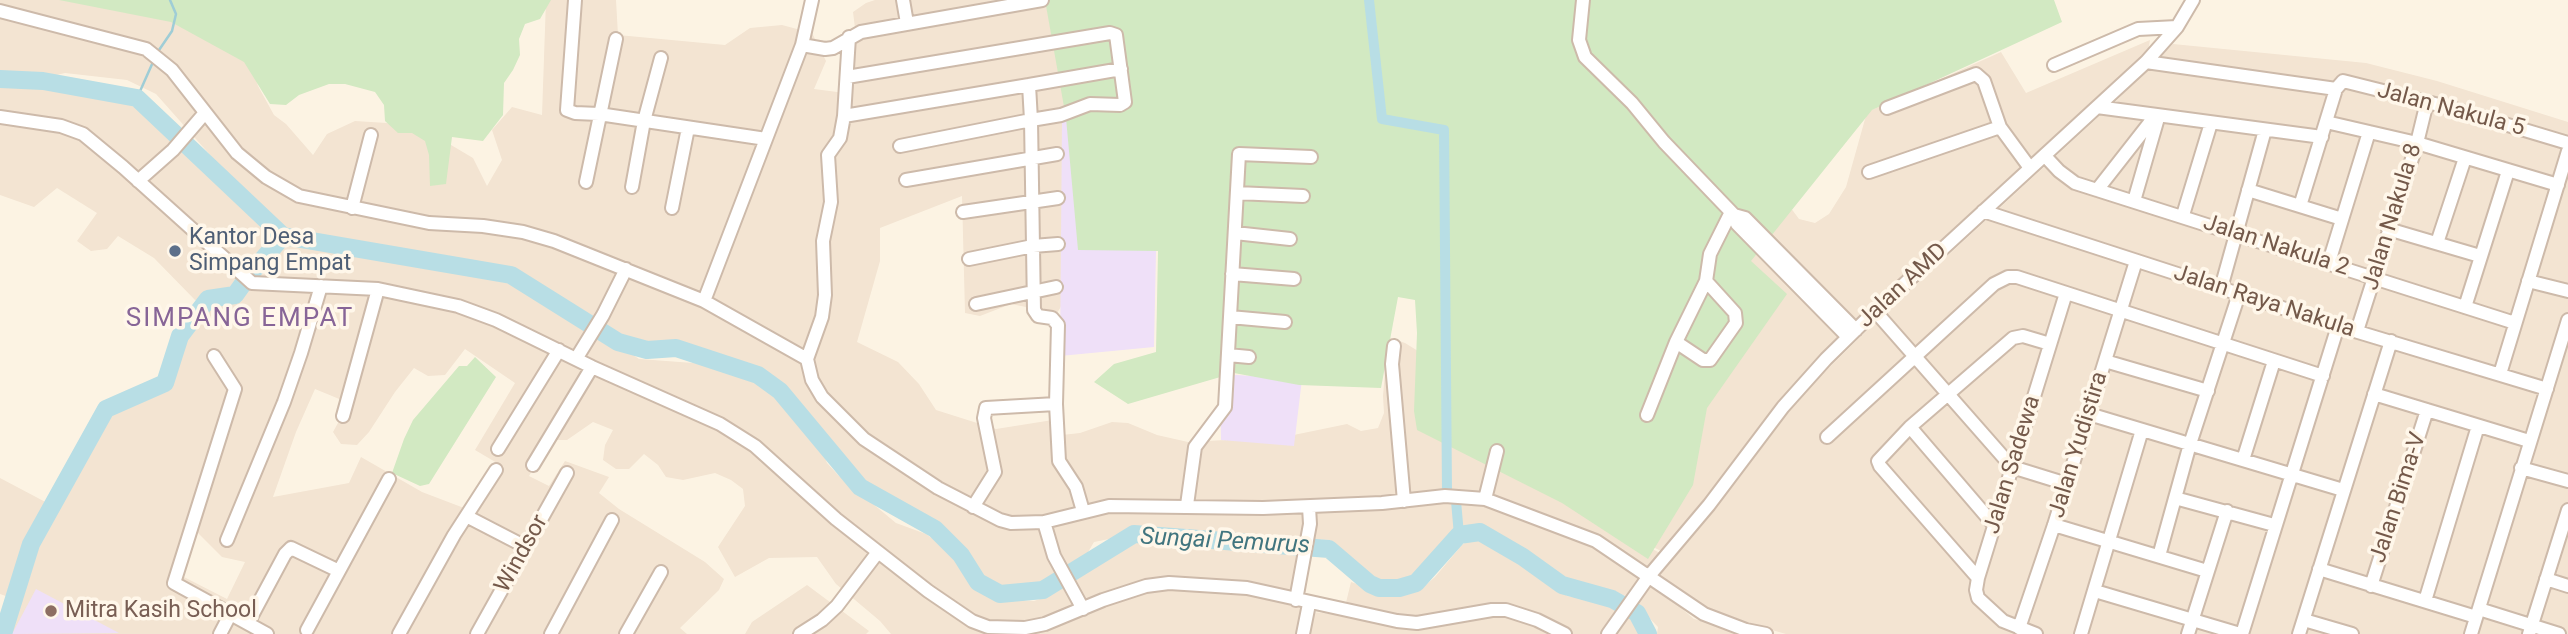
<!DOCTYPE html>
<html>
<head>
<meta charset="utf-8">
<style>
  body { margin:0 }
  canvas { display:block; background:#fcf3e3 }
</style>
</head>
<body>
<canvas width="2568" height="634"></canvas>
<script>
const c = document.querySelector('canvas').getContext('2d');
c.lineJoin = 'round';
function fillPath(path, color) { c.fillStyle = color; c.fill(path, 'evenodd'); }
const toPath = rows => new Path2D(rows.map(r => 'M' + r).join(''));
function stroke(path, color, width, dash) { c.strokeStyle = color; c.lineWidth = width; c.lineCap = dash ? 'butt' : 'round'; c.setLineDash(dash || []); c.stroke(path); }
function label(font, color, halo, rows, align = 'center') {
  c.font = font + ' Roboto,sans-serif'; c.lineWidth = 7; c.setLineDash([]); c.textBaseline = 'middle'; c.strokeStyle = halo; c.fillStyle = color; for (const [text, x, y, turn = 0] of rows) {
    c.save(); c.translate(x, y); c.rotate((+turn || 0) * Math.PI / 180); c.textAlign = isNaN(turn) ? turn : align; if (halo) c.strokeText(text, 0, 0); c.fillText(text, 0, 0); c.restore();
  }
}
const residential = toPath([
  [0,0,77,0,201,16,248,56,258,86,274,115,286,124,313,155,327,134,355,121,387,123,446,142,473,158,487,186,502,160,492,130,512,107,542,115,546,0,616,0,618,35,725,45,750,28,782,25,812,33,826,61,814,89,845,93,855,28,853,12,866,3,875,0,1119,0,1064,86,1063,303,1053,320,1037,319,1026,307,1011,304,980,316,965,313,962,196,880,228,880,261,857,342,898,362,919,384,936,410,996,429,1059,419,1062,435,1080,433,1112,422,1128,423,1157,435,1188,442,1284,437,1347,424,1361,431,1378,428,1384,413,1383,396,1388,337,1405,343,1418,351,1432,435,1660,553,1632,597,1579,587,1563,582,1525,551,1483,530,1468,532,1454,541,1432,564,1406,581,1376,580,1360,576,1350,564,1343,550,1330,540,1149,531,1094,542,1084,559,1062,580,1031,592,1001,589,974,572,954,548,929,529,874,499,847,479,801,405,775,384,748,368,720,357,688,352,656,351,624,347,527,279,460,260,367,245,292,240,266,222,242,201,227,174,156,94,127,80,65,73,35,80,0,81],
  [2150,40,2148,51,2127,77,1827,351,1667,554,1651,546,1771,181,1799,219,1815,223,1829,214,1846,187,1867,112,2001,52,2026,93],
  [2173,44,2366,63,2437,81,2568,122,2568,634,1786,634,1695,608,1655,577,1802,394,1882,316,2118,99],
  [0,84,83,88,99,91,142,109,155,118,264,230,284,243,500,280,545,296,639,359,707,364,770,384,789,402,816,433,827,463,838,475,896,523,926,534,944,547,969,573,983,594,990,598,1034,601,1049,596,1112,551,1143,539,1189,537,1204,541,1299,556,1302,634,891,634,880,621,836,584,817,557,769,558,735,577,718,547,745,506,743,489,731,480,715,473,683,480,666,477,658,465,644,454,629,469,616,469,603,460,605,445,613,430,593,422,567,440,551,440,529,476,549,486,565,461,609,477,599,493,619,509,705,562,724,579,719,590,680,628,687,634,8,634,20,601,0,594,0,478,53,506,105,416,169,384,183,337,203,306,231,299,195,300,154,258,118,236,107,249,91,251,77,241,97,213,57,188,34,207,0,195],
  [465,349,515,383,475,450,497,463,464,508,422,492,361,457,349,483,273,497,296,432,315,389,349,403,333,432,341,444,357,445,369,432,395,392,414,368,428,376,445,375],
  [197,532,222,557,245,562,227,599,180,575],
  [1473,537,1497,546,1567,596,1613,604,1642,623,1646,634,1307,634,1312,612,1343,615,1351,582,1384,593,1419,591,1435,577,1462,545],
  [1650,582,1694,619,1754,634,1657,634,1658,627,1634,602],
  [807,585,869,631,866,634,745,634,752,622]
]);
const education = toPath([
  [1090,105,1159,108,1154,347,1060,356,1062,122],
  [1220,374,1302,379,1294,446,1221,440],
  [36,589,119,633,12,634]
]);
const green = toPath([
  [59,0,551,0,540,19,525,24,519,39,520,55,513,70,504,83,503,115,483,141,452,137,446,184,430,186,429,155,425,141,412,133,398,133,385,121,384,105,375,92,345,84,329,84,299,95,286,105,270,104,244,62,171,22],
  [1045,0,2054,0,2062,22,1872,110,1751,261,1787,294,1707,408,1693,485,1648,559,1562,503,1417,430,1414,411,1417,333,1415,300,1398,297,1381,388,1299,385,1234,373,1128,404,1094,382,1114,364,1156,352,1158,251,1078,250,1066,118],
  [475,357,496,377,429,484,420,486,392,473,404,439,413,420,459,366,467,366]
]);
const stream = toPath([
  [157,53,172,31,176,14,170,0],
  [137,98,153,62]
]);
const canal = toPath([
  [1369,0,1382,119,1444,130,1447,492,1456,501,1459,535]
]);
const river = toPath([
  [0,79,43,81,137,98,283,236,511,275,618,342,647,350,676,348,758,375,780,391,860,487,935,529,961,555,978,582,1000,594,1043,590,1134,534,1329,549,1370,584,1379,588,1399,588,1416,583,1459,535,1480,532,1523,557,1562,585,1612,599,1637,613,1648,634],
  [3,634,31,544,106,409,165,383,180,336,208,299,235,295,250,274,283,236]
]);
const minor = toPath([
  [575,0,567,110,575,113,599,114,766,139],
  [903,0,907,23],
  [1583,0,1579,40,1585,57,1632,103,1664,142,1734,215,1737,224,1848,337],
  [0,11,146,49,172,70,237,153,266,177,299,196,429,223,483,226,523,232,554,241,704,301,807,359,812,380,822,397,864,439,938,488,1000,520,1011,523,1044,522,1109,506,1263,508,1382,503,1445,496,1485,499,1596,541,1704,614,1746,630,1766,634],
  [802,45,825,49,833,48,861,32,1042,0],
  [2146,62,2336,89],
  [2054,65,2138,29,2177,27],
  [847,77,1110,33,1116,35,1125,102,1120,105,1090,104,1061,115,1031,120,1034,310,1038,316,1052,318,1058,325,1056,404,1059,461,1076,487,1083,511],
  [1029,85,1121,69],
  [2097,107,2322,137],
  [1887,108,1976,74,1984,81,2000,127,2030,168],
  [844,116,1029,85,1031,120,900,146],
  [0,117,61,126,83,134,123,167,252,283,378,289,458,306,496,320,592,367,720,424,755,446,836,519,928,591,972,621,988,627,1025,628,1045,624,1103,600,1146,586,1169,583,1247,588,1397,621,1417,623,1492,610,1506,610,1537,620,1565,634],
  [2326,122,2417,143,2558,185],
  [2045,156,2059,171,2075,183,2515,323],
  [1869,172,2000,127],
  [906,180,1057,154],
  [138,181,173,150,204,114],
  [586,182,616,39],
  [632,187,644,121,661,58],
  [2097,190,2155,116],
  [2248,190,2342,219],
  [1237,193,1303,196],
  [2134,201,2158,118],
  [2300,206,2336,89,2343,81,2451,108,2568,143],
  [352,208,371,135],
  [672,208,688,128],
  [1983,211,2338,326,2547,389],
  [963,212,1058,198],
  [1734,215,1745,218,1856,330],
  [2183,215,2211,123],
  [2388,229,2480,256],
  [1235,233,1290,239],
  [2437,243,2465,158],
  [969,259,1033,246,1058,244],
  [2329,262,2369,132],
  [1232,274,1294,279],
  [2528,281,2568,291],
  [2221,288,2265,130],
  [704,301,802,45,812,0],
  [976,304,1056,287],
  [2465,307,2508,171],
  [1875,311,2012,467,2067,484],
  [1230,317,1285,322],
  [2357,331,2417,143,2427,102],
  [1676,342,1703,360,1710,360,1736,323,1735,313,1706,281],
  [1394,346,1392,364,1404,501],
  [1228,355,1249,357],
  [214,356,235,389,174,583,267,634],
  [576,359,603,315,626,269],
  [807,359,822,317,825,295,823,241,831,202,828,155,840,138,844,116,849,37],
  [2105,361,2208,391],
  [2500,374,2568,151],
  [2374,394,2529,441],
  [2089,414,2343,490],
  [1647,415,1676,342,1706,281,1710,254,1731,212],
  [343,416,378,289],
  [1910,427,1994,525],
  [1827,437,1994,284,2008,277,2017,277,2323,376],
  [498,449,559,350],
  [2243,460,2274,361],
  [533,465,592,367],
  [2521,468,2568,481],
  [2175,498,2274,525],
  [1485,499,1497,451],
  [1187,505,1195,447,1225,407,1239,154,1311,157],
  [973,507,995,472,984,418,986,408,1056,404],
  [468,517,526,547],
  [1044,522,1054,556,1083,609],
  [2054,525,2207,571],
  [227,540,284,402,301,353,321,286],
  [2159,556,2190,444,2239,294],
  [2319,569,2476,617],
  [1978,578,1880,466,1878,461,1910,427,2013,338,2023,336,2050,344],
  [2546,579,2568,586],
  [2371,586,2427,410],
  [2095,591,2240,634],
  [1296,600,1310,524,1309,507],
  [2425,601,2478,426],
  [2479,609,2559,634],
  [2304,620,2352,634],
  [248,623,285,554,291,548,339,571],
  [2019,628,2054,525,2136,261],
  [307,630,389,479],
  [220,634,231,613],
  [399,634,454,535,496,470],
  [477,634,567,473],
  [551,634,612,520],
  [626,634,661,572],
  [800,634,822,620,837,606,878,552],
  [1303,634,1309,604],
  [1608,634,1649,576,1709,505,1783,407,1826,359,1875,311,2146,62,2177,27,2193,0],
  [2036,634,2003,621,1978,598,1976,590,1978,578,2066,293],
  [2081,634,2142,430],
  [2188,634,2227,511],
  [2242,634,2338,326],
  [2299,634,2391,341],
  [2471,634,2568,320],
  [2529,634,2568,510]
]);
const markers = [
  [175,251,7,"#5c6f8a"],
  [51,611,7,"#8d6e63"]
];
const streetNames = [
  ["Jalan Nakula 5",2451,110,15],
  ["Jalan Nakula 8",2393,217,-73],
  ["Jalan Nakula 2",2276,246,18],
  ["Jalan AMD",1903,286,-43],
  ["Jalan Raya Nakula",2264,302,18],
  ["Jalan Yudistira",2079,445,-73],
  ["Jalan Sadewa",2013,465,-73],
  ["Jalan Bima-V",2399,498,-72],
  ["Windsor",522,554,-61]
];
const serviceNames = [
  ["Kantor Desa",189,238],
  ["Simpang Empat",189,264]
];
const educationNames = [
  ["Mitra Kasih School",65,611]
];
const waterNames = [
  ["Sungai Pemurus",1225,542,3]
];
const quarterNames = [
  ["SIMPANG EMPAT",240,319]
];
fillPath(residential, '#f3e4d2');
fillPath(education, '#efe0f8');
fillPath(green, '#d2e9c2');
stroke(stream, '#9fcdd6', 2.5);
stroke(canal, '#b8dee5', 10);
stroke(river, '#b8dee5', 18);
stroke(minor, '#cdbaaa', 16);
stroke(minor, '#fff', 12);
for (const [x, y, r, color] of markers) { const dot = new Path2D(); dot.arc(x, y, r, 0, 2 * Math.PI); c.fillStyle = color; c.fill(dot); stroke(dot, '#fff7ea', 2.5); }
label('23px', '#74594a', '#fff7ea', streetNames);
label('23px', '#4e5e75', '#fff7ea', serviceNames, 'left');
label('23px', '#785e54', '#fff7ea', educationNames, 'left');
label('italic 24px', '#41757f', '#fff7ea', waterNames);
c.letterSpacing = '2px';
label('26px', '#876597', '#fff7ea', quarterNames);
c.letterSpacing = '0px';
</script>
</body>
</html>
